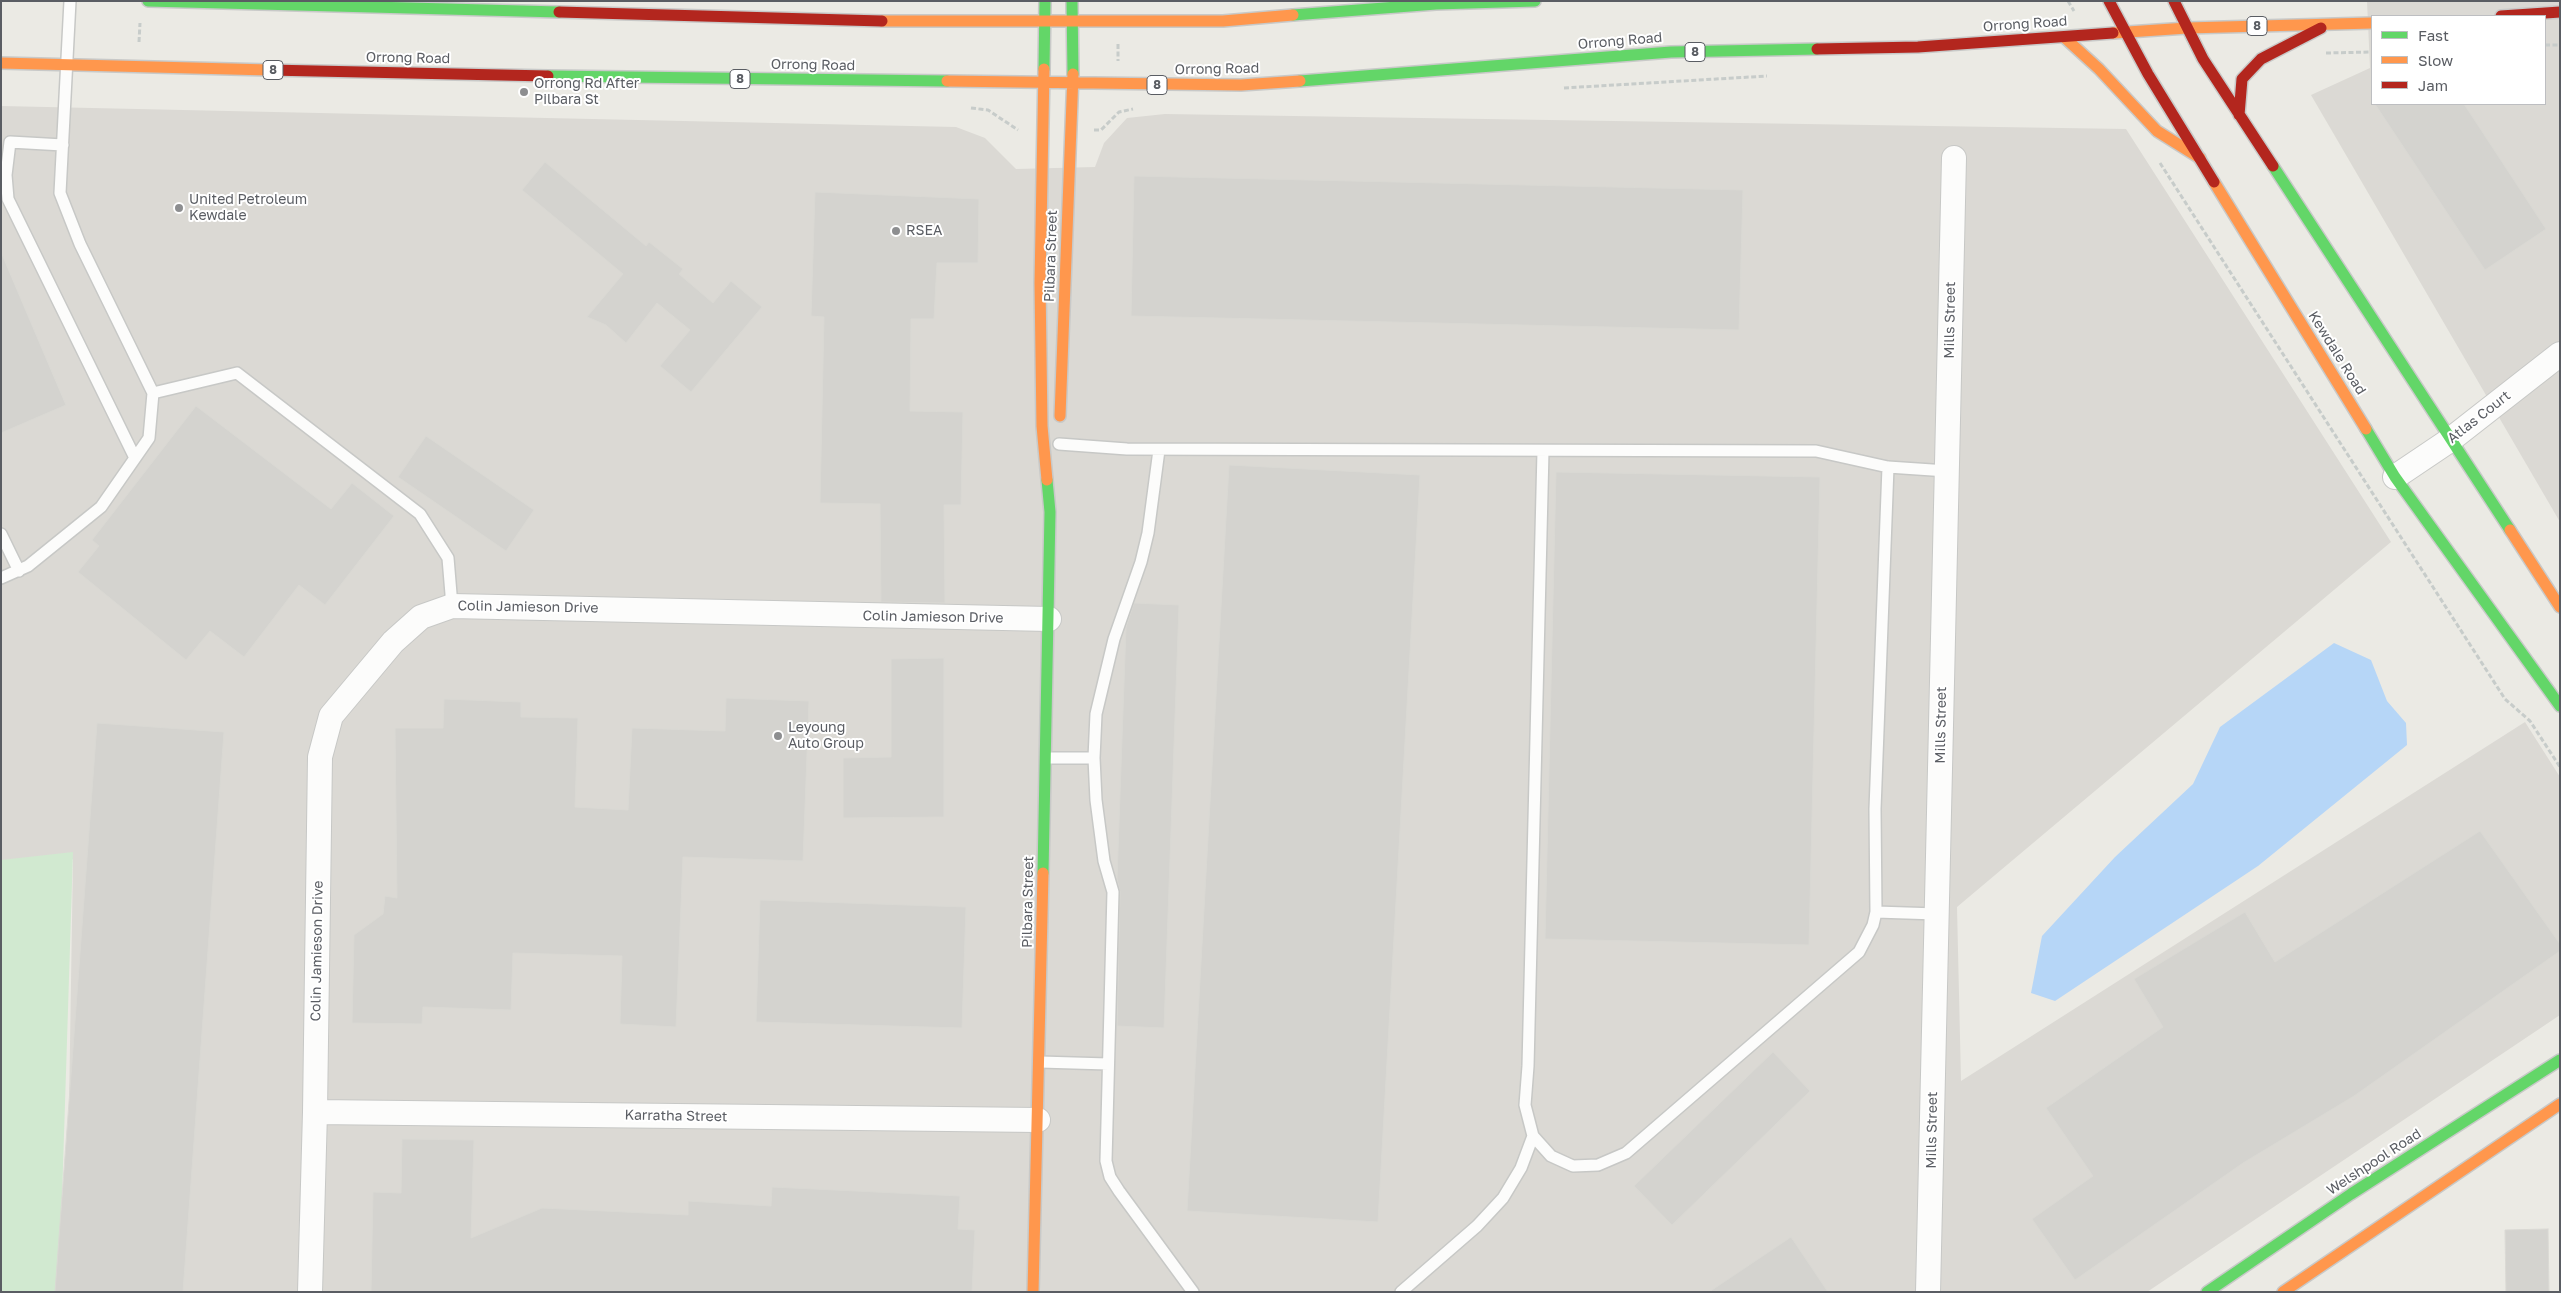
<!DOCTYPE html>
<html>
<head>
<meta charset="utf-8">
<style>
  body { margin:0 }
  #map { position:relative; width:2561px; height:1293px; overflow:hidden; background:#ebeae4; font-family:"Golos Text",sans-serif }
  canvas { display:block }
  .frame { position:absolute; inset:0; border:2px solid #5a5d63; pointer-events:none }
  .legend { position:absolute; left:2371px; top:15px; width:175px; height:90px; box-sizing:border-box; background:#fff; border:1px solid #bdbec1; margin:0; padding:6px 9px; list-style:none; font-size:15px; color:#5a5d63 }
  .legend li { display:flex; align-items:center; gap:10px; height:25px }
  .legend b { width:25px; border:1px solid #bdbec1 }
</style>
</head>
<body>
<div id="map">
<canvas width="2561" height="1293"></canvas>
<div class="frame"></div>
<ul class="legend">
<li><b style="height:6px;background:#63d668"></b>Fast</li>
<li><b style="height:6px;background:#ff974d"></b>Slow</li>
<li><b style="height:6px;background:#b3261e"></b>Jam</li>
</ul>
</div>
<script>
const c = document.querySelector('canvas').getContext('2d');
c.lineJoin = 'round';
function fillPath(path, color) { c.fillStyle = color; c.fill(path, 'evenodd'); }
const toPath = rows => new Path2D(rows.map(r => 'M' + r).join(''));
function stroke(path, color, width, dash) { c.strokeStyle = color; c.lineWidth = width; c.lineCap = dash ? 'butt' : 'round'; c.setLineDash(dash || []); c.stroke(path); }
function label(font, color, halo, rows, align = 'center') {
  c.font = font + ' "Golos Text",sans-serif'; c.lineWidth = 4; c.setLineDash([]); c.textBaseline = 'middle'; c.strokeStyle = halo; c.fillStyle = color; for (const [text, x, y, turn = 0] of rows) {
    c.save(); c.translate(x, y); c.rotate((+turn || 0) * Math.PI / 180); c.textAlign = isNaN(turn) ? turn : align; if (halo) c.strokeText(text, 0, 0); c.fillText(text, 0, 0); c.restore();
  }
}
const industrial = toPath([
  [2367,1,2560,1,2560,522,2311,95,2370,68],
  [2372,16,2545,16,2545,104,2372,104],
  [1,106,956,127,985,138,1016,169,1095,167,1104,143,1127,118,1165,114,2126,129,2391,542,1957,907,1961,1081,2525,722,2560,777,2560,1015,2147,1292,66,1292,73,859,1,864]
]);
const green = toPath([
  [73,852,59,1292,1,1292,1,860]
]);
const water = toPath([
  [2334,643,2371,660,2387,701,2406,723,2407,745,2258,866,2055,1001,2031,993,2042,936,2115,857,2193,784,2220,727]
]);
const building = toPath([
  [2375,104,2464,104,2546,229,2485,270,2375,104],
  [545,162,646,246,649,242,683,269,679,274,713,303,731,281,762,307,691,392,660,366,690,330,657,303,626,343,606,325,587,317,623,274,522,190,545,162],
  [1134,176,1743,190,1739,330,1131,316,1134,176],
  [815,192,979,199,978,263,937,263,934,319,911,319,910,411,963,412,961,505,944,505,945,603,881,602,880,504,820,503,824,317,811,316,815,192],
  [1,252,66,405,1,433,1,252],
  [196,406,331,509,352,483,394,516,325,605,299,585,244,657,210,631,186,660,78,572,99,546,92,540,196,406],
  [426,436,534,510,506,551,398,477,426,436],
  [1229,465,1420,475,1378,1222,1187,1211,1229,465],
  [1556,472,1820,477,1809,945,1545,939,1556,472],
  [1134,603,1179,605,1164,1028,1117,1026,1120,892,1117,879,1126,627,1134,603],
  [944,658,944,817,843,818,843,758,891,757,891,659,944,658],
  [726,698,809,701,803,861,683,857,676,1027,620,1024,622,956,513,953,511,1010,423,1007,422,1024,352,1023,354,935,383,914,385,896,397,898,395,728,443,728,444,699,521,702,521,717,578,718,575,807,628,810,632,728,725,731,726,698],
  [97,723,224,732,183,1292,55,1292,97,723],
  [2480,831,2560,944,2560,951,2354,1096,2243,1163,2075,1280,2032,1219,2093,1176,2046,1108,2163,1027,2134,979,2245,912,2275,962,2480,831],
  [760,900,966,907,962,1028,756,1022,760,900],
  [1773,1052,1810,1091,1672,1225,1634,1186,1773,1052],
  [402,1139,474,1140,471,1238,542,1208,688,1215,688,1201,771,1206,772,1187,960,1196,958,1229,975,1230,972,1292,371,1292,373,1192,401,1193,402,1139],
  [2548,1229,2549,1292,2506,1292,2505,1230,2548,1229],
  [1791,1237,1828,1292,1709,1292,1791,1237]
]);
const path = toPath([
  [2068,1,2074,11],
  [139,42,140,23],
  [1118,44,1118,61],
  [2545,45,2560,45],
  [2326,53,2372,52],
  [1564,88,1767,76],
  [971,108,988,110,1018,130],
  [1094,130,1101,130,1119,112,1133,109],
  [2160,163,2505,699,2530,721,2560,767]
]);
const lane = toPath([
  [63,145,10,142,6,175,8,199,135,458],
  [153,393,237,373,420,514,448,558,452,606],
  [1059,444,1127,449,1816,451,1888,467,1947,471],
  [1159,450,1148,533,1141,562,1114,639,1096,714,1094,758,1096,800,1104,861,1113,892,1106,1161,1110,1177,1119,1191,1193,1292],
  [1543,451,1528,1066,1525,1105,1533,1136,1551,1156,1573,1166,1598,1165,1626,1153,1859,952,1873,925,1876,912,1875,809,1888,467],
  [1,534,19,571],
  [1,578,28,566,101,507,149,438,153,393,80,244,60,193,70,1],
  [1046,758,1094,758],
  [1876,912,1937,914],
  [1040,1062,1108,1064],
  [1401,1292,1477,1226,1503,1198,1521,1168,1533,1136]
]);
const street = toPath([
  [2395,477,2450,440,2560,354],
  [315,1112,1038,1120],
  [310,1292,315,1112,320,757,331,716,393,642,421,617,452,606,1049,619],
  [1928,1292,1954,158]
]);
const fast = toPath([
  [148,1,559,12],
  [1072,1,1073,74],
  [1293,15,1436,4,1535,1],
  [1044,69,1045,1],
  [548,76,947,81],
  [1300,81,1671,52,1817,49],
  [2273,166,2510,530],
  [2366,429,2395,477,2560,706],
  [1043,873,1050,512,1047,480],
  [2207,1292,2351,1194,2560,1060]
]);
const slow = toPath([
  [882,21,1223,21,1293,15],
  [2113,33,2187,28,2372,23],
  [2064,37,2099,69,2157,131,2200,158],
  [1,63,269,70],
  [1044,69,1040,283,1042,426,1047,480],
  [947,81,1241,85,1300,81],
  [2214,182,2366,429],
  [1060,416,1073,74],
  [2510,530,2560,607],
  [1033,1292,1043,873],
  [2283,1292,2560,1104]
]);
const jam = toPath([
  [2109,1,2148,74,2214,182],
  [2174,1,2203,59,2273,166],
  [559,12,882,21],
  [2501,16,2560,12],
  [1817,49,1918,47,2113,33],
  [269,70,548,76],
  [2239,115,2242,79,2261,59,2321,28]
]);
const markers = [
  [524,92,5,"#8d8e90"],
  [179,208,5,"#8d8e90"],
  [896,231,5,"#8d8e90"],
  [778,736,5,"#8d8e90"]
];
const shields = [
  [2257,26,20],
  [1695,52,20],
  [273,70,20],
  [740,79,20],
  [1157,85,20]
];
const shieldNames = [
  ["8",2257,26],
  ["8",1695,52],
  ["8",273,70],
  ["8",740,79],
  ["8",1157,85]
];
const streetNames = [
  ["Orrong Road",2025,24,-4],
  ["Orrong Road",1620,41,-5],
  ["Orrong Road",408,58,1],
  ["Orrong Road",813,65,1],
  ["Orrong Road",1217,69,-1],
  ["Pilbara Street",1051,256,-88],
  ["Mills Street",1950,320,-89],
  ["Kewdale Road",2337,353,58],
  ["Atlas Court",2479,417,-38],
  ["Colin Jamieson Drive",528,607,1],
  ["Colin Jamieson Drive",933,617,1],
  ["Mills Street",1941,725,-89],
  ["Pilbara Street",1028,902,-89],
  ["Colin Jamieson Drive",317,951,-89],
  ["Karratha Street",676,1116,1],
  ["Mills Street",1932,1130,-89],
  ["Welshpool Road",2374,1162,-33]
];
const poiNames = [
  ["Orrong Rd After",534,84],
  ["Pilbara St",534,100],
  ["United Petroleum",189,200],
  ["Kewdale",189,216],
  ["RSEA",906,231],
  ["Leyoung",788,728],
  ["Auto Group",788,744]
];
fillPath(industrial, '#dbd9d4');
fillPath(green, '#d1e9d0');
fillPath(water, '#b6d6f7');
fillPath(building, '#d4d3cf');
stroke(building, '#dad9d4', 1);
stroke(lane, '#c7c8c6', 14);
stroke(street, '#c7c8c6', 26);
stroke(fast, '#c8c9c8', 14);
stroke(slow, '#c8c9c8', 14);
stroke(jam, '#c8c9c8', 14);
stroke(path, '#c7ccca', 3, [5, 2.5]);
stroke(lane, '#fcfcfb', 11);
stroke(street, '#fcfcfb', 24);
stroke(fast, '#63d668', 11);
stroke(slow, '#ff974d', 11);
stroke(jam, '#b3261e', 11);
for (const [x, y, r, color] of markers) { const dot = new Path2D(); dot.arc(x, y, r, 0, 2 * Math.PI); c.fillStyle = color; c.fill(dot); stroke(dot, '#fff', 2); }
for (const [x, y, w] of shields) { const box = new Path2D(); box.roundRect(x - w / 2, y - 9.5, w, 19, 4); c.fillStyle = '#fff'; c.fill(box); stroke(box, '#5a5d63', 1); }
label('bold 12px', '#5a5d63', null, shieldNames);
label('14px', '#5a5d63', '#fff', streetNames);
label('14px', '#5a5d63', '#fff', poiNames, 'left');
</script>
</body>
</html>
